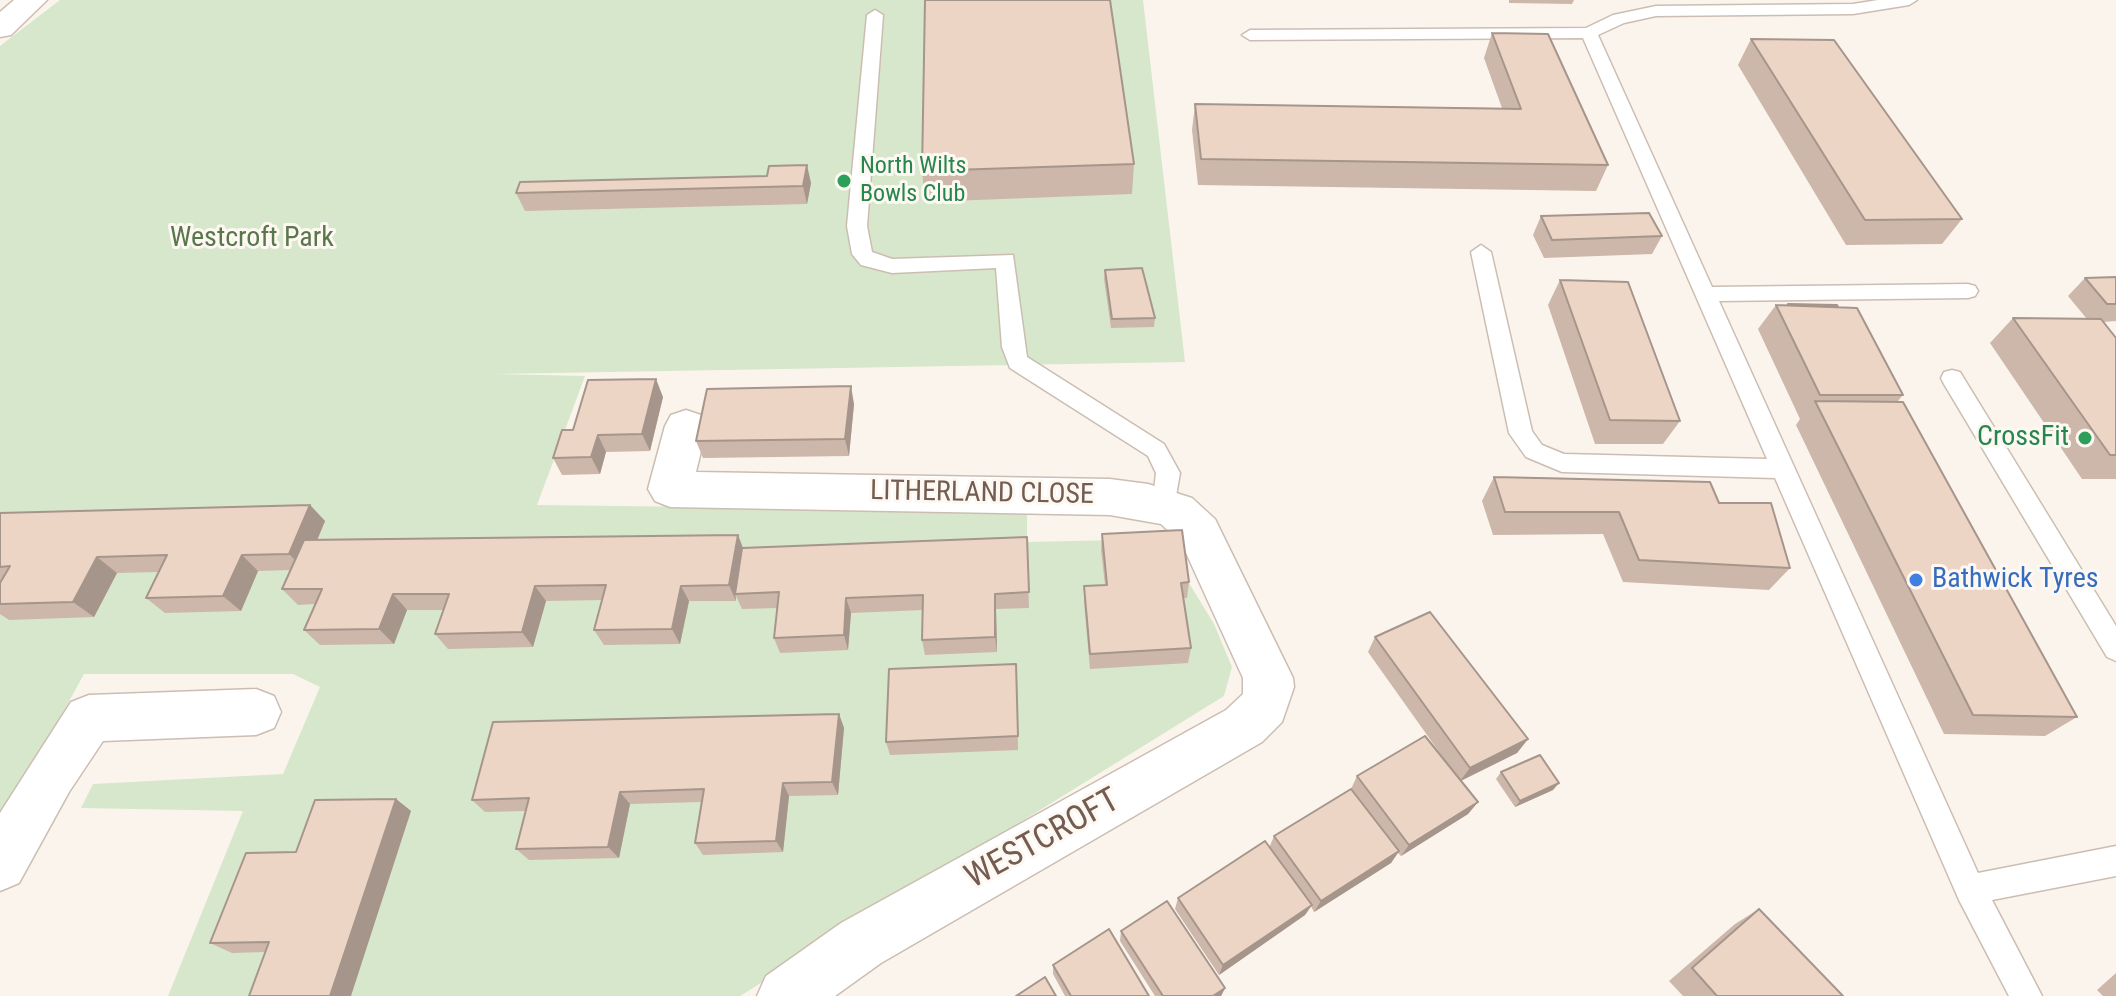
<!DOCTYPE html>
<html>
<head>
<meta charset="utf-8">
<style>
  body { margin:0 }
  canvas { display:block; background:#faf4ec }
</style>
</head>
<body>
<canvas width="2116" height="996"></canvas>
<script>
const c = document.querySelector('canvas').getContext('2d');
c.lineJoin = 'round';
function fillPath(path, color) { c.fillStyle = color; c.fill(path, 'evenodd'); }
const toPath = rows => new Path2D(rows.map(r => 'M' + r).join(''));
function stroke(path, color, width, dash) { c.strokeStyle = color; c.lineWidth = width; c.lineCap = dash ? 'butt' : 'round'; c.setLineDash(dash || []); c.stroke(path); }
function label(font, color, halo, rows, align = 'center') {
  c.font = font + ' "Roboto Condensed",sans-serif'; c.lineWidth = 6; c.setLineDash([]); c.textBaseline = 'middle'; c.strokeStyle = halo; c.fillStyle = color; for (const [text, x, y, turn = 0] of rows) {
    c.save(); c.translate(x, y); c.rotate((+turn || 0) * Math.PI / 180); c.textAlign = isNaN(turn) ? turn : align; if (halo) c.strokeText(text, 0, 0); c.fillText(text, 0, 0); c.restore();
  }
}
const green = toPath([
  [60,0,1143,0,1185,362,495,374,585,376,537,505,1027,511,1027,542,1162,539,1214,624,1232,667,1224,696,740,996,168,996,243,811,81,808,93,784,283,774,320,687,293,674,84,674,0,828,0,46]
]);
const lane = toPath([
  [1878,0,1917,0,1909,5,1853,14,1656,16,1624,23,1598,35,1712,287,1968,284,1975,286,1978,291,1975,296,1968,298,1719,301,1978,873,2116,846,2116,876,1992,900,2042,996,2009,996,1959,900,1775,478,1562,472,1526,457,1509,433,1471,252,1481,245,1491,252,1532,431,1542,445,1564,454,1767,459,1583,38,1250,40,1242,35,1250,30,1586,28,1613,15,1656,6,1853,4,1878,0],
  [875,10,883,15,867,226,872,252,892,259,1013,255,1027,357,1164,444,1180,473,1173,513,1164,516,1155,513,1152,506,1156,473,1148,456,1010,368,1002,347,996,268,892,273,861,265,852,254,847,226,867,15,875,10],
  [1952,370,1960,372,2116,626,2116,661,2107,657,1944,384,1941,378,1944,372,1952,370]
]);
const street = toPath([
  [686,410,701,415,707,426,696,472,1110,479,1148,484,1192,498,1215,519,1293,678,1294,687,1282,722,1262,742,881,963,835,996,757,996,766,976,841,923,1226,710,1243,694,1243,678,1182,544,1161,524,1110,515,670,507,655,501,648,489,665,426,671,415,686,410],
  [256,689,274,696,281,712,274,728,256,735,103,741,69,792,19,883,0,891,0,813,71,702,89,695,256,689]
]);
const secondary = toPath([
  [14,0,47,0,11,35,0,37,0,12,14,0]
]);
const wall = toPath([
  [1509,0,1574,0,1572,4,1509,3],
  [1492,33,1608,165,1596,191,1198,185,1192,130,1195,104,1502,108,1484,58],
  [1751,39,1962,219,1942,244,1846,245,1738,65],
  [1134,164,1132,194,925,202,922,171],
  [767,176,811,183,807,204,525,211,516,193],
  [1541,216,1662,236,1652,254,1544,258,1533,235],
  [1105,270,1155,318,1154,327,1111,328,1104,279],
  [2116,277,2116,321,2103,322,2116,338,2116,479,2082,479,1990,343,2013,318,2087,319,2068,296,2085,278],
  [1560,280,1680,421,1663,444,1595,444,1548,305],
  [1776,305,1903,395,1897,402,2077,717,2045,736,1944,734,1796,425,1800,419,1758,329],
  [663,397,650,451,606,452,600,474,562,475,553,458,573,430],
  [854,404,849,456,703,458,696,441],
  [1494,477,1719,503,1790,568,1769,590,1623,582,1603,534,1493,535,1482,501],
  [310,505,325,521,317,539,738,535,743,548,1027,537,1029,608,996,609,997,652,925,655,922,640,923,610,851,613,848,650,780,653,774,638,777,608,742,609,736,596,736,601,689,601,680,644,604,645,594,630,602,600,546,601,533,647,448,649,435,634,444,610,407,610,394,644,320,645,304,630,315,604,298,605,282,589,291,570,258,571,241,611,165,613,146,598,159,572,117,573,94,617,9,620,0,614,0,513],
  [1102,534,1189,582,1187,598,1183,598,1191,648,1188,663,1090,669,1084,602,1084,586,1105,585,1101,550],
  [1375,637,1528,739,1517,753,1461,781,1478,802,1468,814,1401,856,1398,853,1391,863,1314,912,1311,906,1305,915,1219,975,1175,909,1178,898,1269,848,1274,836,1351,789,1357,776,1454,773,1368,652],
  [1017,678,1018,750,890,755,886,742],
  [839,714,844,728,838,795,789,796,783,852,703,855,695,843,701,802,630,804,619,858,529,860,516,849,526,811,485,812,472,800],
  [1501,772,1553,790,1515,807,1496,779],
  [396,799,411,811,266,952,232,953,210,943,296,852],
  [1759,909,1843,996,1683,996,1669,981,1735,924],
  [1121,931,1225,988,1221,996,1155,996,1120,941],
  [1053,965,1149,996,1065,996,1053,974],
  [2116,973,2116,996,2103,996,2097,990]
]);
const shadedWall = toPath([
  [807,165,811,183,807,204,803,186],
  [656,379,663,397,650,451,642,434],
  [851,386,854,404,849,456,845,439],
  [598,435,606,452,600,474,591,457],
  [310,505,325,521,305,570,289,554],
  [738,535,744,551,735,594,736,601,729,585],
  [242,555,258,571,241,611,223,596],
  [97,557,117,573,94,617,73,602],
  [535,586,546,601,533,647,522,632],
  [681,586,689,601,680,644,672,629],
  [393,594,407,610,394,644,379,629],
  [995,594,996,609,997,652,995,637],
  [846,598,851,613,848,650,844,635],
  [839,714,844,728,838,795,832,782],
  [1528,739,1517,753,1460,781,1470,768],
  [783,783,789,796,783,852,776,841],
  [1559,783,1553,790,1515,807,1520,801],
  [620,792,630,804,619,858,608,847],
  [396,799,411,811,351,996,330,996],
  [1478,802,1468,814,1401,856,1409,845],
  [1399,851,1391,863,1314,912,1321,901],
  [1312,905,1305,915,1219,975,1223,965],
  [1225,988,1221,996,1213,996]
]);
const building = toPath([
  [925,0,1110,0,1134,164,922,171,925,0],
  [1492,33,1548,34,1608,165,1201,159,1195,104,1521,109,1492,33],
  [1751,39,1834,40,1962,219,1865,220,1751,39],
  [807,165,803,186,516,193,520,182,767,176,769,166,807,165],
  [1649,213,1662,236,1552,240,1541,216,1649,213],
  [1142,268,1155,318,1112,319,1105,270,1142,268],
  [2116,277,2116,304,2107,304,2085,278,2116,277],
  [1560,280,1628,282,1680,421,1610,420,1560,280],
  [1788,304,1837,305,1838,307,1788,305,1788,304],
  [1776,305,1857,308,1903,395,1820,395,1776,305],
  [2013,318,2101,319,2116,338,2116,455,2110,455,2013,318],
  [656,379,642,434,598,435,591,457,553,458,562,430,573,430,588,380,656,379],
  [851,386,845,439,696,441,707,389,851,386],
  [1815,401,1903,402,2077,717,1973,715,1815,401],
  [1494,477,1710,482,1719,503,1771,503,1790,568,1639,560,1619,512,1505,512,1494,477],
  [310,505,289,554,242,555,223,596,146,598,167,555,97,557,73,602,0,604,0,583,10,566,0,567,0,513,310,505],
  [1182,530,1189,582,1181,583,1191,648,1090,654,1084,586,1107,585,1102,534,1182,530],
  [738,535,729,585,681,586,672,629,594,630,606,585,535,586,522,632,435,634,449,594,393,594,379,629,304,630,322,589,282,589,304,540,738,535],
  [1027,537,1029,592,995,594,995,637,922,640,923,595,846,598,844,635,774,638,779,592,735,594,742,548,1027,537],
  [1430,612,1528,739,1470,768,1375,637,1430,612],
  [1016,664,1018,736,886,742,889,669,1016,664],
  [839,714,832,782,783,783,776,841,695,843,704,789,620,792,608,847,516,849,529,798,472,800,493,722,839,714],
  [1425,736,1478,802,1409,845,1357,776,1425,736],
  [1540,755,1559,783,1520,801,1501,772,1540,755],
  [1351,789,1399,851,1321,901,1274,836,1351,789],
  [396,799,330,996,249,996,269,942,210,943,246,853,296,852,315,800,396,799],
  [1265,841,1312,905,1223,965,1178,898,1265,841],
  [1167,901,1225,988,1213,996,1163,996,1121,931,1167,901],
  [1759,909,1843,996,1717,996,1692,968,1759,909],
  [1109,929,1149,996,1071,996,1053,965,1109,929],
  [1045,977,1056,996,1016,996,1045,977]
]);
const markers = [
  [844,181,8,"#2e9e5b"],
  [2085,438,8,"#2e9e5b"],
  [1916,580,8,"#3f7fe0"]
];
const farLeisurenames = [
  ["North Wilts",860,167],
  ["Bowls Club",860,195]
];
const parkNames = [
  ["Westcroft Park",252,239]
];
const leisureNames = [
  ["CrossFit",2069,438]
];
const streetNames = [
  ["LITHERLAND CLOSE",982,494,1]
];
const shopNames = [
  ["Bathwick Tyres",1932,580]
];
const nearStreetnames = [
  ["WESTCROFT",1043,840,-29]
];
fillPath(green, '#d7e7cb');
stroke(lane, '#ccbdb2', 3);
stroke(street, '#ccbdb2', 3);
stroke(secondary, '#cebdb0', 3);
fillPath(lane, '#fff');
fillPath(street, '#fff');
fillPath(secondary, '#fff');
fillPath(wall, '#ccb7aa');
fillPath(shadedWall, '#a6958b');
fillPath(building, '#edd5c6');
stroke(building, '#a6958b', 2);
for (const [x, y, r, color] of markers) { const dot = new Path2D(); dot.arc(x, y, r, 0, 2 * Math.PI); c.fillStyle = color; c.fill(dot); stroke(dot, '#fdf8f2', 3); }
label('24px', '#27864d', '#fdf8f2', farLeisurenames, 'left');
label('28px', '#59774b', '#fdf8f2', parkNames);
label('28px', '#27864d', '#fdf8f2', leisureNames, 'right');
label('28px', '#735c51', '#fdf8f2', streetNames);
label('28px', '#366cbe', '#fdf8f2', shopNames, 'left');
label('34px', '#735c51', '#fdf8f2', nearStreetnames);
</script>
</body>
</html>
